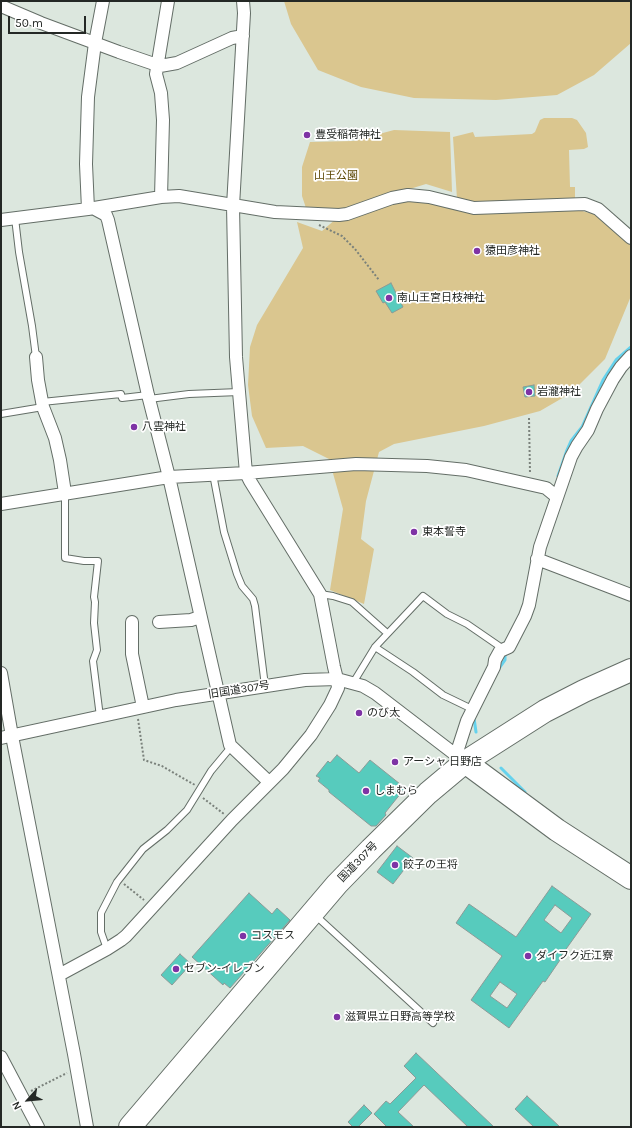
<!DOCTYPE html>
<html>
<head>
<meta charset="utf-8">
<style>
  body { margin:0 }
  #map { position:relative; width:632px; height:1128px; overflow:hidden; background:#dce7de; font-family:Karla,sans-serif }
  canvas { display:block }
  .frame { position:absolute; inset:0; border:2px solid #242825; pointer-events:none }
  .north { position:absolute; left:8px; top:1080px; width:40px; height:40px; -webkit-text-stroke:3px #fff; paint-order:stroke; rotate:243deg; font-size:11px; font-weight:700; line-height:16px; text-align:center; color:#242825 }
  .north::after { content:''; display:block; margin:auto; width:14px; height:18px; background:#242825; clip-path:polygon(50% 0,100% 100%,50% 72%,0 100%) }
  .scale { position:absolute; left:8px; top:16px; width:78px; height:18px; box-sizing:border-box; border:2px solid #242825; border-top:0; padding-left:5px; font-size:12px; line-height:14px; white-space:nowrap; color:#242825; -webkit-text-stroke:3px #fff; paint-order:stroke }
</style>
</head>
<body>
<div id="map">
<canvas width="632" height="1128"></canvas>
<div class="frame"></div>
<div class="north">N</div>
<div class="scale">50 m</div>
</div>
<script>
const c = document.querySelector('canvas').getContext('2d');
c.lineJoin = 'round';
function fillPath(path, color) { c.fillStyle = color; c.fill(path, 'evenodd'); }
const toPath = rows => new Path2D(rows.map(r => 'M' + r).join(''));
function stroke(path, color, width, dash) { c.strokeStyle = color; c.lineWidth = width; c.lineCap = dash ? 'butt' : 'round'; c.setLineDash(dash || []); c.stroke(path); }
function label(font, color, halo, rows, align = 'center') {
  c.font = font + ' Karla,"Noto Sans JP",sans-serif'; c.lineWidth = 3.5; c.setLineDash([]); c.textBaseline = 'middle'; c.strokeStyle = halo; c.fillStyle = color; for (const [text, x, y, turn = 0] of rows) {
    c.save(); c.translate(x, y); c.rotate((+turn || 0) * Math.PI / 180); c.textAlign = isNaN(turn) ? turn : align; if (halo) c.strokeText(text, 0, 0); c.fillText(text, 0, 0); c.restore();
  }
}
const green = toPath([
  [284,1,631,1,631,43,594,75,557,95,496,100,414,98,361,87,318,70,291,24],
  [544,118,572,118,577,120,586,133,588,147,584,149,569,150,570,187,575,187,575,198,571,201,475,205,457,199,453,137,473,132,475,137,532,134,535,132,540,120],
  [394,130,450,132,452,192,426,184,338,211,306,208,302,196,302,167,310,142,353,141],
  [421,198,551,211,579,210,596,215,631,245,631,296,605,359,571,393,540,411,484,426,394,444,379,452,366,501,361,539,374,549,364,604,330,590,343,509,329,459,303,446,266,448,252,416,248,385,250,347,257,325,303,248,297,222,322,231,337,218,400,201]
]);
const stream = toPath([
  [558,476,567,450,571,441,582,427,603,380,616,360,631,347],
  [498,670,505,660,505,652],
  [474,718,476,732],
  [501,768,525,792]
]);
const building = toPath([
  [391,283,403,307,392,313,385,302,383,303,376,291,391,283],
  [534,385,535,396,525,397,523,387,534,385],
  [337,755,359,773,370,760,405,788,385,813,386,815,376,826,371,826,329,792,329,790,318,781,320,778,316,776,328,761,330,763,337,755],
  [397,846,413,858,393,884,377,872,397,846],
  [552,886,591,914,559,959,560,960,545,982,543,981,509,1028,471,1000,502,956,456,923,469,904,516,937,552,886],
  [555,905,572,918,561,933,544,920,555,905],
  [500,982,517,994,507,1008,490,996,500,982],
  [249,893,272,914,277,908,290,920,230,988,224,983,223,985,192,957,249,893],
  [180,954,191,964,172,985,161,975,180,954],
  [416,1053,494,1127,468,1127,424,1085,398,1112,414,1127,387,1127,374,1114,386,1101,390,1104,416,1078,404,1066,416,1053],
  [527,1096,560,1127,534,1127,515,1109,527,1096],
  [364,1105,372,1113,358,1127,353,1127,348,1122,364,1105]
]);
const path = toPath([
  [319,225,342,236,355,249,379,280],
  [529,418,530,474],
  [138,719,144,760,162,766,195,785],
  [203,798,224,814],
  [124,884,144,900],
  [31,1091,67,1073]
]);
const lane = toPath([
  [15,218,19,252,32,326,36,357],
  [149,399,189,394,239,392],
  [42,402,121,394,122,398,148,395],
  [1,414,43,407],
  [213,474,224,532,237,574,242,586,253,599,255,606,265,686],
  [65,493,65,558,84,561,98,561,94,597,95,602,94,623,97,650,93,661,100,717],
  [320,594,333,596,352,602,387,633],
  [375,647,413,672,443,695,472,709],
  [353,683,375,647,423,596,447,614,467,624,499,646,500,651],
  [315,915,433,1023],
  [107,949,101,932,101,913,117,882,143,849,167,830,187,810,211,771,231,747]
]);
const street = toPath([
  [1,6,41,23,119,52,160,66,177,63,232,38,243,36],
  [161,197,163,120,161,93,156,74,168,1],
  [93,208,106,215,108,220,148,395,169,477,230,745,269,782],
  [88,209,86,164,88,97,95,43,103,1],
  [1,220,88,209,161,197,179,196,275,212,339,215,347,214,392,198,408,195,429,197,474,208,585,204,598,209,631,238],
  [36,357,38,380,43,407,55,438,60,460,65,493],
  [1,504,169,477,246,473,356,464,427,466,466,470,546,488,557,497],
  [537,559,631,595],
  [132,622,132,654,143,707],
  [159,622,191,620,200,617],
  [1,673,12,736,74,1054,87,1127],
  [1,738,176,700,305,680,337,679,363,686,375,693,465,762],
  [456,755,467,721,494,667,495,660,500,651,509,647,525,616,529,605,540,547,571,457,577,446,588,430,597,409,613,379,621,367,631,356],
  [59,975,107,949,121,940,126,936,232,820,283,769,311,735,330,705,338,688,337,679,334,667,320,594,250,481,246,473,236,357,233,206,244,13,243,1],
  [1,1057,38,1127]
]);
const highway = toPath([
  [465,762,557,830,631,878],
  [130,1127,337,884,371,849,428,793,465,762,545,711,584,691,631,670]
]);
const markers = [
  [307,135,4,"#7e33a5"],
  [477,251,4,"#7e33a5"],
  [389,298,4,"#7e33a5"],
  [529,392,4,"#7e33a5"],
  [134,427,4,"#7e33a5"],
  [414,532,4,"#7e33a5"],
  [359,713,4,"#7e33a5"],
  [395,762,4,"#7e33a5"],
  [366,791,4,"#7e33a5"],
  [395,865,4,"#7e33a5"],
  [243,936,4,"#7e33a5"],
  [528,956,4,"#7e33a5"],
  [176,969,4,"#7e33a5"],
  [337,1017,4,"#7e33a5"]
];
const poiNames = [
  ["豊受稲荷神社",315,135],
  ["猿田彦神社",485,251],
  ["南山王宮日枝神社",397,298],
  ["岩瀧神社",537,392],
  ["八雲神社",142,427],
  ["東本誓寺",422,532],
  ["のび太",367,713],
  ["アーシャ 日野店",403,762],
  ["しまむら",374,791],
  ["餃子の王将",403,865],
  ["コスモス",251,936],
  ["ダイフク近江寮",536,956],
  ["セブン-イレブン",184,969],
  ["滋賀県立日野高等学校",345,1017]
];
const parkNames = [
  ["山王公園",336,176]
];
const streetNames = [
  ["旧国道307号",239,690,-9],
  ["国道307号",358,862,-46]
];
fillPath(green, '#dac68f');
stroke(stream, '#65d2ed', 3);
fillPath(building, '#57cbbd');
stroke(building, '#8c9a97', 1);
stroke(lane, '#646e67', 8);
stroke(street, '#646e67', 14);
stroke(highway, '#646e67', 24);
stroke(path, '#7a817b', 2, [2, 2]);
stroke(lane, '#fff', 6);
stroke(street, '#fff', 12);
stroke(highway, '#fff', 22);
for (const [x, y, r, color] of markers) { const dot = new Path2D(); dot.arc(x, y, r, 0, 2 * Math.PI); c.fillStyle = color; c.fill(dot); stroke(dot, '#fff', 1.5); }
label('11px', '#242825', '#fff', poiNames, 'left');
label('11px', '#5c4703', '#fff', parkNames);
label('11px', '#242825', '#fff', streetNames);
</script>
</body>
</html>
